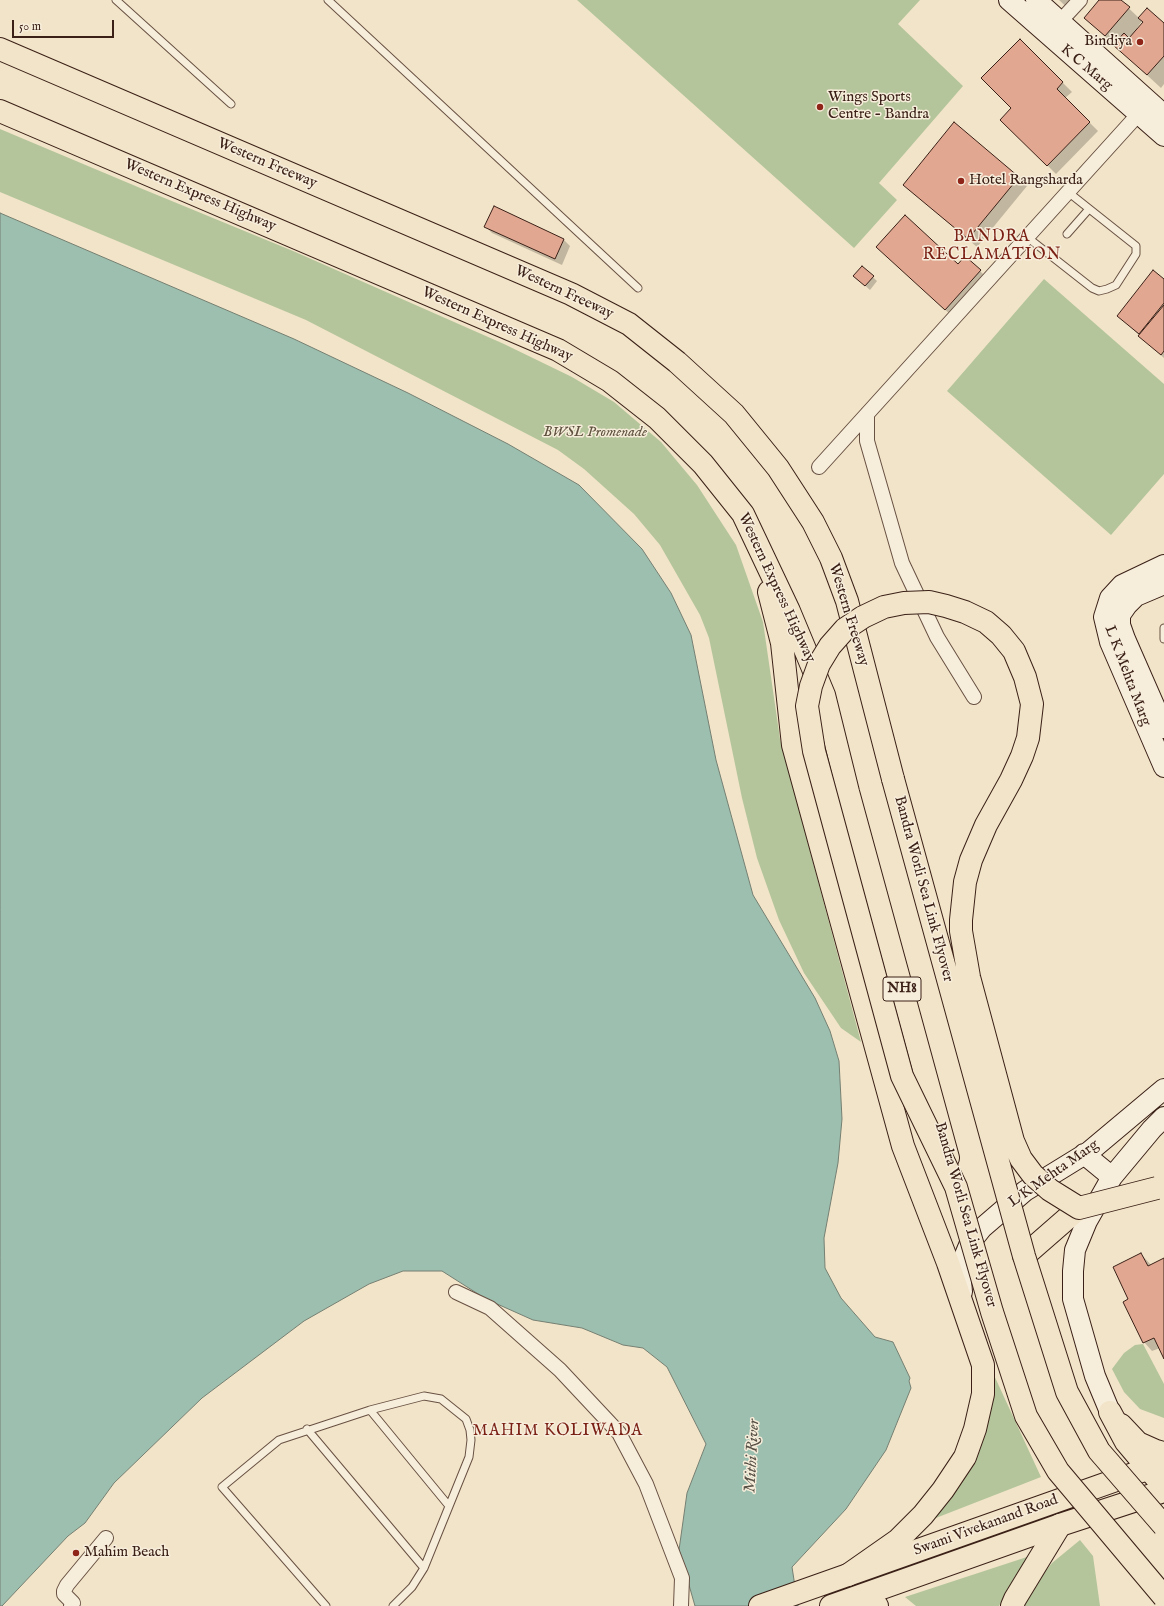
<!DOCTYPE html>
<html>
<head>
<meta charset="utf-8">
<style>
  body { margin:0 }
  #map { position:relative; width:1164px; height:1606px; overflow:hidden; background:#f2e4c8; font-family:"IM FELL English",serif }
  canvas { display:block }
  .scale { position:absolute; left:12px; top:20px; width:102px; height:18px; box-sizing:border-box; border:2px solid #3a2017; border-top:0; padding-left:5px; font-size:12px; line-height:14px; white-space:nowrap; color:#3a2017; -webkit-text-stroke:3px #f7eddb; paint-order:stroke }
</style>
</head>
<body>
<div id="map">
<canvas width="1164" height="1606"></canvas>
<div class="scale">50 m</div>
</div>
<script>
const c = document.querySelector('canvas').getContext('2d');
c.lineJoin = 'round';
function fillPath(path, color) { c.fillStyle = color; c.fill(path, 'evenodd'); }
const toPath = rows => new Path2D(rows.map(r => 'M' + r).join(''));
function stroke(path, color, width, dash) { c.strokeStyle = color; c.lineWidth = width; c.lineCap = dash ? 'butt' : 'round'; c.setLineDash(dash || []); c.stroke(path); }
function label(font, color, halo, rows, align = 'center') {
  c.font = font + ' "IM FELL English",serif'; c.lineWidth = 3; c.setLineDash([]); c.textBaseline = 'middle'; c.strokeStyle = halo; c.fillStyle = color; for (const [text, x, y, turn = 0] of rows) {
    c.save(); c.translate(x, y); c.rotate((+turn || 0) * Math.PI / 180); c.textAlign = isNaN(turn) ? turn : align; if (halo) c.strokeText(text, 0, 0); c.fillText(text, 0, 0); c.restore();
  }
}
const green = toPath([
  [577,0,920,0,898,24,963,86,879,183,897,200,854,248],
  [0,129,145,190,293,251,504,344,572,377,614,402,661,442,697,485,736,545,763,622,780,739,861,1042,841,1028,804,973,779,920,757,858,742,798,709,638,700,615,660,545,634,514,584,469,558,450,306,320,0,192],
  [1044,279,1164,384,1164,474,1111,535,947,391],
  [1143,1344,1164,1384,1164,1418,1140,1409,1124,1392,1112,1369,1124,1353,1135,1345],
  [993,1373,1041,1477,923,1523],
  [1080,1540,1093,1556,1100,1606,1024,1606,1040,1578,1052,1563],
  [1033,1555,1015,1576,999,1606,916,1606,905,1597]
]);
const water = toPath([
  [0,213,294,339,408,393,508,444,579,485,642,549,671,593,691,635,716,760,753,895,815,998,830,1031,839,1061,842,1119,838,1163,824,1238,825,1268,841,1298,875,1337,893,1342,910,1378,909,1381,911,1388,886,1450,846,1509,792,1567,798,1606,695,1606,679,1550,687,1493,706,1444,667,1367,643,1348,623,1345,582,1328,533,1320,486,1299,442,1271,403,1271,369,1284,304,1321,202,1398,114,1483,85,1523,68,1536,2,1606,0,1606,0,213]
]);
const shadow = toPath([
  [1059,0,1086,0,1074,14],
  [1100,0,1120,0,1139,18,1164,25,1164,84,1161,88,1085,18],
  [1142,21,1144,23,1138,29,1137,28],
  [1020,40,1072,92,1065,98,1098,131,1056,174,1002,120,1013,108],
  [1019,177,1027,186,977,247,904,185],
  [486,227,563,239,570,246,562,265,492,233],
  [887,255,958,265,980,271,989,280,954,318],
  [862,267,877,281,870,290,859,280],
  [1164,280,1164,358,1125,322],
  [1141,1254,1151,1265,1164,1259,1164,1357,1160,1348,1152,1351,1144,1342,1130,1300]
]);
const building = toPath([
  [1099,0,1121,0,1130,7,1105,36,1084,18,1099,0],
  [1147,8,1164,23,1164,56,1147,75,1113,45,1124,33,1129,38,1143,22,1138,18,1147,8],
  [1020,39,1063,82,1057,89,1090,122,1047,166,1000,120,1011,108,981,78,1020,39],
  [954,122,1019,177,968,239,903,185,954,122],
  [494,206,564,239,555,259,484,227,494,206],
  [905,215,958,264,965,256,981,270,945,310,876,247,905,215],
  [862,266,874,276,865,286,853,276,862,266],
  [1153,270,1164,279,1164,303,1139,334,1117,316,1153,270],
  [1164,305,1164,351,1161,355,1138,336,1164,305],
  [1141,1253,1148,1266,1164,1258,1164,1359,1154,1338,1143,1343,1123,1302,1128,1299,1113,1267,1141,1253]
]);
const service = toPath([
  [116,0,231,104],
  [328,0,638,288],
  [1067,234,1089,209],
  [1027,237,1092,288,1099,291,1107,289,1116,285,1136,254,1136,246,1068,192],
  [1164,639,1164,628],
  [370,1410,449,1506],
  [307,1429,424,1568],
  [326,1606,222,1487,279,1440,370,1410,424,1396,441,1399,466,1419,470,1430,471,1440,469,1457,424,1568,412,1587,393,1606]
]);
const minor = toPath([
  [1054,28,1080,0],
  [867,414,867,441,902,563,937,637,974,697],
  [819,467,1144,108],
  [456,1292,490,1308,560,1370,619,1433,646,1484,682,1578,681,1606],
  [71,1606,73,1603,64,1594,64,1591,67,1585,106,1538]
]);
const secondary = toPath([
  [1009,0,1164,136],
  [1036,0,1164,115],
  [1164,565,1122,585,1110,598,1104,617,1110,642,1164,767],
  [1164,584,1136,596,1127,605,1120,615,1120,625,1125,639,1164,728],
  [1084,1154,1112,1177],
  [962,1292,960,1267,970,1243,982,1228,1025,1191,1090,1151,1164,1089],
  [1110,1412,1095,1376,1073,1299,1073,1271,1075,1250,1087,1221,1112,1177,1152,1129,1164,1117]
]);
const primary = toPath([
  [1121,1425,1138,1443,1156,1451,1164,1453],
  [760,1606,1164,1463],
  [831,1606,1060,1525,1164,1491]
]);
const motorway = toPath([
  [0,49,571,294,629,324,677,362,734,414,778,468,813,522,831,558,847,601,893,779],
  [0,111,558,350,610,381,657,418,703,464,743,514,789,611,824,695,848,792,948,1158],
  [769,592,782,643,793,745,903,1146,948,1263,983,1365,983,1394,975,1429,965,1457,943,1490,923,1515,898,1540,848,1575],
  [1024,1256,1079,1208],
  [1110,1412,1126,1442,1164,1487],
  [850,1600,877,1606],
  [1012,1606,1015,1599,1060,1525]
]);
const motorwayBridge = toPath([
  [893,779,1024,1256,1067,1392,1099,1451,1164,1526],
  [1157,1188,1079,1208,1050,1190,1033,1175,1021,1159,1013,1141,969,977,961,931,961,920,965,882,971,860,986,825,1011,780,1022,756,1028,738,1032,704,1025,677,1014,651,1001,635,986,622,965,612,946,606,929,602,904,603,884,607,863,617,845,629,830,646,819,664,811,686,807,706,814,751,902,1076,956,1187,992,1312,1026,1416,1058,1471,1164,1597]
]);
const markers = [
  [1140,42,4,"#8f2418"],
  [820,107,4,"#8f2418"],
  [961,181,4,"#8f2418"],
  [76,1553,4,"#8f2418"]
];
const shields = [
  [902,989,38]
];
const shieldNames = [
  ["NH8",902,989]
];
const poiNames = [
  ["Bindiya",1132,42,"right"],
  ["Wings Sports",828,98],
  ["Centre - Bandra",828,115],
  ["Hotel Rangsharda",969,181],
  ["Mahim Beach",84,1553]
];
const streetNames = [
  ["K C Marg",1086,68,40],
  ["Western Freeway",267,164,23],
  ["Western Express Highway",200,196,23],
  ["Western Freeway",564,293,25],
  ["Western Express Highway",497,325,24],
  ["Western Express Highway",776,588,65],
  ["Western Freeway",848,615,73],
  ["L K Mehta Marg",1127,676,69],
  ["Bandra Worli Sea Link Flyover",923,889,75],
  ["L K Mehta Marg",1054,1174,-35],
  ["Bandra Worli Sea Link Flyover",965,1215,74],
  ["Swami Vivekanand Road",986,1526,-20]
];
const parkNames = [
  ["BWSL Promenade",595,433]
];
const neighbourhoodNames = [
  ["BANDRA",992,238],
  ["RECLAMATION",992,256],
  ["MAHIM KOLIWADA",558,1432]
];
const waterNames = [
  ["Mithi River",753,1456,-87]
];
fillPath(green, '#b4c59b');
fillPath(water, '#9cbfaf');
stroke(water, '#757f72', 1);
fillPath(shadow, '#0003');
fillPath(building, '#e1a791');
stroke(building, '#3a2017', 1);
stroke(service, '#685143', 9);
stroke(minor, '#685143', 16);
stroke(secondary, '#3a2017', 22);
stroke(primary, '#3a2017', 24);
stroke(motorway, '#3a2017', 24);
stroke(service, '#f7eddb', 7);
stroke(minor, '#f7eddb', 14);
stroke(secondary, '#f7eddb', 20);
stroke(primary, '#f2e4c8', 22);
stroke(motorway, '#f2e4c8', 22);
stroke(motorwayBridge, '#3a2017', 24, []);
stroke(motorwayBridge, '#f2e4c8', 22);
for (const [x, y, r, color] of markers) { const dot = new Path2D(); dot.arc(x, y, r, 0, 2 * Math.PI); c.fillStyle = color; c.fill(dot); stroke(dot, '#f7eddb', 1.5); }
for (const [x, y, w] of shields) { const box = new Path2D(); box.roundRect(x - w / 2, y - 12, w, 24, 3); c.fillStyle = '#f7eddb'; c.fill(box); stroke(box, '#3a2017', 1); }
label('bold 14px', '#3a2017', null, shieldNames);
label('15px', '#3a2017', '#f7eddb', poiNames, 'left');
label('15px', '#3a2017', '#f7eddb', streetNames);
label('italic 15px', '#5f523f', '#f7eddb', parkNames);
c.letterSpacing = '1px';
label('16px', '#7a1f14', '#f7eddb', neighbourhoodNames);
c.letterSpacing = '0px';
label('italic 16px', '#575045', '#f7eddb', waterNames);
</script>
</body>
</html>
